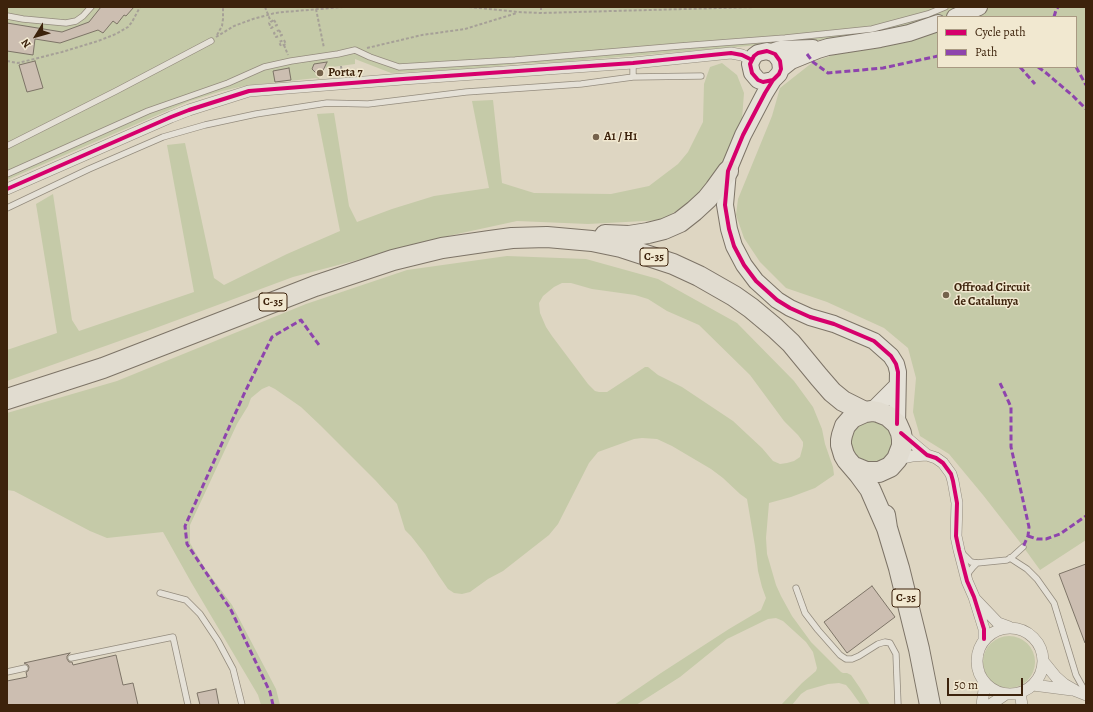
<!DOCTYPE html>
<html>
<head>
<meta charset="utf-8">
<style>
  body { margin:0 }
  #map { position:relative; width:1093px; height:712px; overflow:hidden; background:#ded6c2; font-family:Alegreya,serif }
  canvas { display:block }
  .frame { position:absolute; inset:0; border:8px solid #3d230c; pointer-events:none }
  .legend { position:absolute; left:937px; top:16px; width:140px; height:52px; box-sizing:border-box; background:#f1e8d0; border:1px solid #a99982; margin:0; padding:5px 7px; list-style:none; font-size:12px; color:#3d230c }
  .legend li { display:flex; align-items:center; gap:8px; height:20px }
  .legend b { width:20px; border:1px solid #a99982 }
  .north { position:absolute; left:16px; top:16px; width:40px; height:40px; -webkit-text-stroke:3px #f1e8d0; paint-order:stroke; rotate:233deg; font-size:11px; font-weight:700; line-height:16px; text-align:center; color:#3d230c }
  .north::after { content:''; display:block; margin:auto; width:14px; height:18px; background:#3d230c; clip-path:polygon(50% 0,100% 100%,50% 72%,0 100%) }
  .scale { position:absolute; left:947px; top:678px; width:76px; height:18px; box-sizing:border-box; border:2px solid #3d230c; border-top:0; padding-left:5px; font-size:12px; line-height:14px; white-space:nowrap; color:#3d230c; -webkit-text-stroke:3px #f1e8d0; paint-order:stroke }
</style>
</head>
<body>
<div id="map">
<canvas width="1093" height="712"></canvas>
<div class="frame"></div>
<ul class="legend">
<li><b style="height:5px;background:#d6006c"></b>Cycle path</li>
<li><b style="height:5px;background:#8e44ad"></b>Path</li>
</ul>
<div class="north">N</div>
<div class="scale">50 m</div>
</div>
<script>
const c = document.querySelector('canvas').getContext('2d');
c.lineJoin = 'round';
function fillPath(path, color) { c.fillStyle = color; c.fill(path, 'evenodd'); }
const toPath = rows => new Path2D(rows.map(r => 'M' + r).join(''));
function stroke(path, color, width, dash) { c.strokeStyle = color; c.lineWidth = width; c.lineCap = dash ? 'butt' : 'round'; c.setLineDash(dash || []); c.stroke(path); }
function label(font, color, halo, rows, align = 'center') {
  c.font = font + ' Alegreya,serif'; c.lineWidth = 3; c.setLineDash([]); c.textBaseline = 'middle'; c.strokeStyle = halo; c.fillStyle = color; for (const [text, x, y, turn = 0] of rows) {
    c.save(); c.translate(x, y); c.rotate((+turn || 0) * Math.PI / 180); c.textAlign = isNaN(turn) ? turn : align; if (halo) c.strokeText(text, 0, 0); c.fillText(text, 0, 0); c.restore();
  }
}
const green = toPath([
  [7,7,1086,7,1086,540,1040,570,1019,541,983,495,949,454,920,436,913,412,916,378,908,348,884,328,827,302,786,288,760,262,744,238,736,215,738,199,772,116,780,88,813,62,833,55,831,39,561,62,517,64,469,69,391,73,355,59,355,64,324,68,319,79,316,78,244,86,222,91,190,101,7,180],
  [938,17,1076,17,1076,67,938,67],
  [722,63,737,75,744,93,742,119,730,150,701,194,663,220,588,224,517,221,448,236,293,277,153,329,7,381,7,350,57,333,36,204,53,194,72,320,79,331,194,292,167,145,185,143,214,278,224,285,287,254,340,231,317,114,334,113,349,206,357,222,392,209,434,196,489,188,472,101,493,100,502,183,534,193,611,194,649,186,678,164,688,152,703,122,704,84,710,67],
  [507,256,586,259,658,279,737,323,794,381,813,407,822,429,825,444,833,467,834,475,815,488,791,497,769,503,766,538,767,554,776,585,781,596,792,616,811,642,841,672,843,673,847,673,851,675,860,688,870,705,861,705,851,691,846,685,839,683,828,684,807,690,801,694,792,705,781,705,802,683,816,671,817,668,813,652,806,642,783,621,776,618,768,619,727,639,680,677,636,705,614,705,661,673,729,629,761,610,766,598,762,587,758,571,755,546,747,499,740,494,723,478,711,469,672,446,657,439,642,438,634,439,598,452,589,463,558,524,549,535,503,571,488,579,470,592,462,594,454,593,448,589,439,576,425,554,411,536,405,530,397,504,376,481,320,425,301,407,275,389,269,386,262,389,251,398,248,406,237,424,190,525,190,543,204,567,232,605,276,689,280,705,261,705,258,695,191,582,163,532,107,538,90,531,14,491,7,490,7,413,117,381,306,304,407,270],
  [562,283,571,283,592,289,635,295,648,299,667,311,699,325,750,375,784,421,798,435,803,442,803,446,800,457,794,461,787,463,780,464,773,461,762,448,733,421,682,387,658,375,648,367,645,367,630,377,607,392,599,392,595,391,588,384,552,336,546,327,540,313,539,303,543,296,554,287],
  [877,417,896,432,888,461,865,465,849,448,854,425],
  '983 662a26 26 0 1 1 52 0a26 26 0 1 1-52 0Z'
]);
const building = toPath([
  [101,7,134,7,126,16,124,15,117,24,113,21,103,33,98,30,60,43,35,39,33,55,7,51,7,23,62,32,89,22,101,7],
  [35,61,43,88,27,92,19,65,35,61],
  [327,62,320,77,312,69,314,64,327,62],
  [289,68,291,80,275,82,273,71,289,68],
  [1086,564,1086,643,1085,643,1059,574,1086,564],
  [872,586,895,617,847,653,824,622,872,586],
  [70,653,67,656,67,659,69,662,72,662,73,665,116,655,123,685,133,683,138,705,7,705,7,681,27,677,26,672,28,671,29,667,28,665,24,663,70,653],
  [216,689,219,705,200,705,197,693,216,689]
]);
const path = toPath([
  [265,7,271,22],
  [469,7,518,12,541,13,757,7],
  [541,7,541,13],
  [316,9,324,48],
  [274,20,277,25,271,28,269,23,274,20],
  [279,30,282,35,276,37,274,33,279,30],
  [217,35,222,26,223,19,223,7],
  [216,37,234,26,253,19,275,13,284,12,343,7],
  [284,40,286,44,281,46,279,42,284,40],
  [284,45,288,55],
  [367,48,422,35,465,29,517,13],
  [7,61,18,63,62,52,98,41,116,34,128,27,132,22,140,7],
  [341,66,342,74]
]);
const lane = toPath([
  [7,16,23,19,66,23,76,21,83,16,91,7],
  [633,63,633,77],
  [7,146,116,91,211,41],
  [7,174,148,111,228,83,264,67,291,61,338,54,355,50,370,57,399,67,515,60,680,46,785,38,872,29,928,14,945,7],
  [7,208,89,169,163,137,205,125,256,114,327,103,368,104,466,92,581,84,633,77,701,76],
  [962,553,971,562,977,563,1007,560,1012,557,1023,547],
  [1010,558,1027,569,1037,579,1054,603,1076,675,1086,693],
  [967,578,969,572,973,567,977,563],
  [796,588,805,613,818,630,840,655,846,659,852,659,859,656,878,644,885,642,890,643,896,654,898,705],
  [160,593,186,600,200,614,218,641,233,669,242,705],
  [71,658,173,637,188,705],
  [7,672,25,668]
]);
const street = toPath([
  [7,189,171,117,189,110,249,91,403,79,633,63,731,53,742,55,752,60],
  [901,433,927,455,936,458,943,463,951,474,953,481,957,503,956,536,959,550,967,581,974,597,984,629,984,639],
  [897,459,912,456,927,455],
  [976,600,998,623,1009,627],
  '977 661a33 33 0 1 1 66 0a33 33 0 1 1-66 0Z',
  [1043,661,1056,677,1064,684,1076,691,1086,695],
  [1033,685,1072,690],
  [1020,693,1022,705],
  [982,705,984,690,983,681],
  [990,705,1006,694]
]);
const secondary = toPath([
  [955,17,979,7],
  [771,52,780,49,813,48],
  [781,69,791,61,818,50,828,47,880,39,909,33,938,23],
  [773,80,763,82,758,80,752,73,750,64,754,56,758,53,767,51,775,54,780,61,781,69,779,74,773,80,765,93,743,135,728,171,725,205,729,229,734,246,744,265,756,281,777,300,790,308,810,317,834,324,874,341,891,356,896,364,898,372,897,424],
  [872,411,897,386]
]);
const highway = toPath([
  [605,235,629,236,648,233,664,229,680,222,694,211,707,199,715,189,728,171],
  [7,399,103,368,315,286,393,260,442,248,490,241,512,238,547,237,592,241,621,247,673,264,699,276,734,296,751,308,775,328,791,343,819,377,832,392,843,401,865,412],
  [854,467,866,472,879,472,890,467,897,459,902,446,902,439,901,433,897,424,888,416,878,412,872,411,865,412,856,416,852,418,845,426,842,435,841,440,841,445,844,455,847,460,859,474,870,489,887,528],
  [885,515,887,528,899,568,919,649,930,705]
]);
const quiet = toPath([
  [1054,17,1056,10,1058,7],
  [807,54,813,62,828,73,883,68,938,56],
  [1020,67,1035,84],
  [1038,67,1045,72,1073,96,1086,109],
  [1076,67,1086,85],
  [1000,383,1011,407,1011,447,1029,527,1028,536,1023,547],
  [1028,536,1037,539,1046,539,1060,534,1086,516],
  [273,705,270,692,231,610,187,544,185,526,244,394,272,337,301,320,319,345]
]);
const cycleway = toPath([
  [773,80,763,82,758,80,752,73,750,64,754,56,758,53,767,51,775,54,780,61,781,69,779,74,773,80,765,93,743,135,728,171,725,205,729,229,734,246,744,265,756,281,777,300,790,308,810,317,834,324,874,341,891,356,896,364,898,372,897,424],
  [7,189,171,117,189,110,249,91,403,79,633,63,731,53,742,55,752,60],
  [901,433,927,455,936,458,943,463,951,474,953,481,957,503,956,536,959,550,967,581,974,597,984,629,984,639]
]);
const markers = [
  [320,73,4,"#75624c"],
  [596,137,4,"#75624c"],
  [946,295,4,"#75624c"]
];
const shields = [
  [654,257,28],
  [273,302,28],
  [906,598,28]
];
const shieldNames = [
  ["C-35",654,257],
  ["C-35",273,302],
  ["C-35",906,598]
];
const poiNames = [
  ["Porta 7",328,73],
  ["A1 / H1",604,137],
  ["Offroad Circuit",954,288],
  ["de Catalunya",954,302]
];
fillPath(green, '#c5caa8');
fillPath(building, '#ccbeb1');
stroke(building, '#7d7467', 1);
stroke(lane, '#948c7e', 7);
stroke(street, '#948c7e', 12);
stroke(secondary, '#7d7467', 18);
stroke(highway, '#7d7467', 22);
stroke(path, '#a6a097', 2, [3, 2]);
stroke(lane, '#e5e1d7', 5.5);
stroke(street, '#e5e1d7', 11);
stroke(secondary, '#e5e1d7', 16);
stroke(highway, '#e1dcd0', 20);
stroke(quiet, '#8e44ad', 3, [6, 3]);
stroke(cycleway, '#d6006c', 4);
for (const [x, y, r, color] of markers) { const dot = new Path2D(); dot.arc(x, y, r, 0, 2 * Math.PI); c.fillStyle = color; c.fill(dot); stroke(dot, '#f1e8d0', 1.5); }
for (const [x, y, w] of shields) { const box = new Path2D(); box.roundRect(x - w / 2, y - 9, w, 18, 3); c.fillStyle = '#f1e8d0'; c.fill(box); stroke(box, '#3d230c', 1); }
label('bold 11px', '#3d230c', null, shieldNames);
label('bold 12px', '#3d230c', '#f1e8d0', poiNames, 'left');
</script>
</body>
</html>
